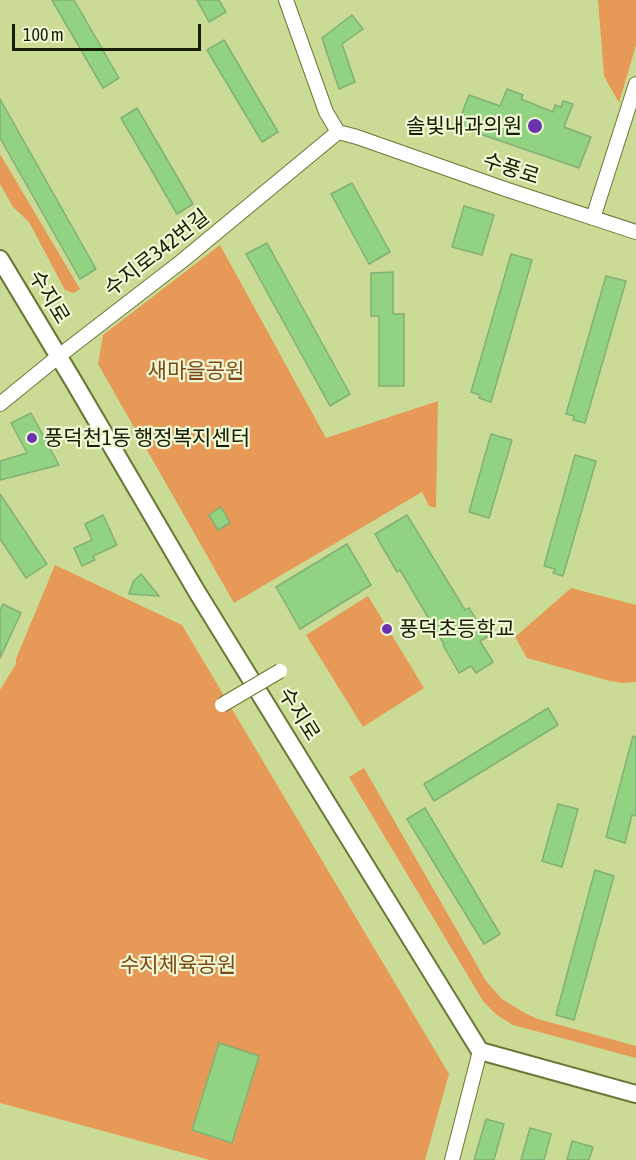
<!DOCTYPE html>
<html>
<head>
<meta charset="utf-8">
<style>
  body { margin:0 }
  #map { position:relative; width:636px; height:1160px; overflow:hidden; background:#cadb95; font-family:"Asap Condensed",sans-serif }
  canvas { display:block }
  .scale { position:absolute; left:12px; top:24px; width:189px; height:27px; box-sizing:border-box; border:3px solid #171c02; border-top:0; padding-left:8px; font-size:18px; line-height:21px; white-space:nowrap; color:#171c02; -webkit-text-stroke:4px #eff8d5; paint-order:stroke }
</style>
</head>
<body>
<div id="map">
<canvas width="636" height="1160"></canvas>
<div class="scale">100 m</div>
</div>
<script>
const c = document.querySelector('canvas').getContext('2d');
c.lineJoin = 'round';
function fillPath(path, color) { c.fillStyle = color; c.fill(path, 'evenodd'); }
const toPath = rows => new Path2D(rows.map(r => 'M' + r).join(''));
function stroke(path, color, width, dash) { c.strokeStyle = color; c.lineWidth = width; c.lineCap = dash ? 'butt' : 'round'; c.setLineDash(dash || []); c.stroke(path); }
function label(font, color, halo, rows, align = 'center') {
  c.font = font + ' "Asap Condensed","Noto Sans KR",sans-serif'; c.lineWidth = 4.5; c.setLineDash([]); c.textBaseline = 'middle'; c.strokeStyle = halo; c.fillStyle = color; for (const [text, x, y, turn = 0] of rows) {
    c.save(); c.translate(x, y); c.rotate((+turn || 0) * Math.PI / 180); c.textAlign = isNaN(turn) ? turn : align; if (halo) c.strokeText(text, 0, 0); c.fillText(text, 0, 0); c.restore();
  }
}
const green = toPath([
  [598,0,636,0,636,45,619,103,604,76],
  [0,154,80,289,74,293,65,290,29,222,13,207,0,184],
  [220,245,326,438,438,401,436,508,429,506,422,492,234,603,98,364,103,335],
  [55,565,182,625,449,1074,425,1160,210,1160,0,1103,0,690,16,664,16,659],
  [571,588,636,605,636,682,623,683,610,681,527,658,515,637],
  [368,596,424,688,363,727,306,635],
  [364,768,486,981,502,999,525,1013,538,1019,636,1046,636,1058,513,1025,497,1015,483,1001,349,777]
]);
const building = toPath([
  [52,0,74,0,119,78,103,88,52,0],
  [197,0,219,0,226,12,209,22,197,0],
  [352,15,363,29,342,44,355,82,339,89,322,38,352,15],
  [224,40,278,132,262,142,207,50,224,40],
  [507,89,523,95,521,99,553,112,555,105,561,107,563,101,573,104,564,127,591,137,579,168,457,126,469,95,500,106,507,89],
  [0,99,96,269,80,279,0,138,0,99],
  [137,108,193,204,177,214,121,118,137,108],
  [352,183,390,252,369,264,331,194,352,183],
  [464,206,494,215,482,255,452,247,464,206],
  [267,243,350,394,330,406,246,254,267,243],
  [511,254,532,260,491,402,479,398,480,395,471,392,511,254],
  [393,272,393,314,404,314,404,386,379,386,379,316,371,316,371,273,393,272],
  [606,276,626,281,585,423,573,420,574,416,566,414,606,276],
  [31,413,59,465,0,480,0,461,27,453,11,423,31,413],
  [491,434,512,440,489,518,469,512,491,434],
  [575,455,596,461,563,576,553,573,555,569,544,566,575,455],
  [0,494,47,564,26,578,0,539,0,494],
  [221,507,230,523,218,530,209,515,221,507],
  [103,515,117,545,93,556,95,560,82,566,74,548,92,540,85,524,103,515],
  [407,515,465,610,469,608,487,637,480,641,493,662,476,673,471,666,459,673,443,645,444,644,400,570,397,572,375,534,407,515],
  [347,544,371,585,300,629,276,587,347,544],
  [141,574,159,596,129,594,133,582,141,574],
  [3,604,21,613,0,658,0,610,3,604],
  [548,708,558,725,434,801,424,784,548,708],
  [633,736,636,737,636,816,632,815,625,843,606,837,633,736],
  [558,804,578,809,562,867,542,861,558,804],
  [425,808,500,934,484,944,407,819,425,808],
  [595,870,614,876,574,1020,556,1015,595,870],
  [219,1043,259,1056,232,1143,192,1130,219,1043],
  [486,1119,504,1124,494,1160,474,1160,486,1119],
  [530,1128,551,1134,544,1160,521,1160,530,1128],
  [572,1141,593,1147,589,1160,567,1160,572,1141]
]);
const minor = toPath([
  [286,0,326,112,338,132,357,137,505,189,636,232],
  [593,218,636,84],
  [0,404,59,356,182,261,338,132],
  [452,1160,480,1051]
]);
const major = toPath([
  [0,259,74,382,197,592,480,1051,636,1094]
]);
const minorBridge = toPath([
  [222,705,280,671]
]);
const markers = [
  [535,126,8,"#6a35ac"],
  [32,438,6,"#6a35ac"],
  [387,629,6,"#6a35ac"]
];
const poiNames = [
  ["솔빛내과의원",522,126,"right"],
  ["풍덕천1동 행정복지센터",44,438],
  ["풍덕초등학교",399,629]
];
const streetNames = [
  ["수풍로",511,169,18],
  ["수지로342번길",157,253,-38],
  ["수지로",49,297,59],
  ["수지로",299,714,58]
];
const parkNames = [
  ["새마을공원",196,371],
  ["수지체육공원",178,965]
];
fillPath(green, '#e79a58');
fillPath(building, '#91d381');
stroke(building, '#82b077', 1.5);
stroke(minor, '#6a7835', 16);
stroke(major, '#6a7835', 20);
stroke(minor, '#fff', 14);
stroke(major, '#fff', 16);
stroke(minorBridge, '#6a7835', 16, []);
stroke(minorBridge, '#fff', 14);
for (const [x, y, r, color] of markers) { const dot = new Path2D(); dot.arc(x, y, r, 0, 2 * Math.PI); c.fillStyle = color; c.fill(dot); stroke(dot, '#eff8d5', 2); }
label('21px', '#171c02', '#eff8d5', poiNames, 'left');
label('21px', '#171c02', '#eff8d5', streetNames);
label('21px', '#7d4815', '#eff8d5', parkNames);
</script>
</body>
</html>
